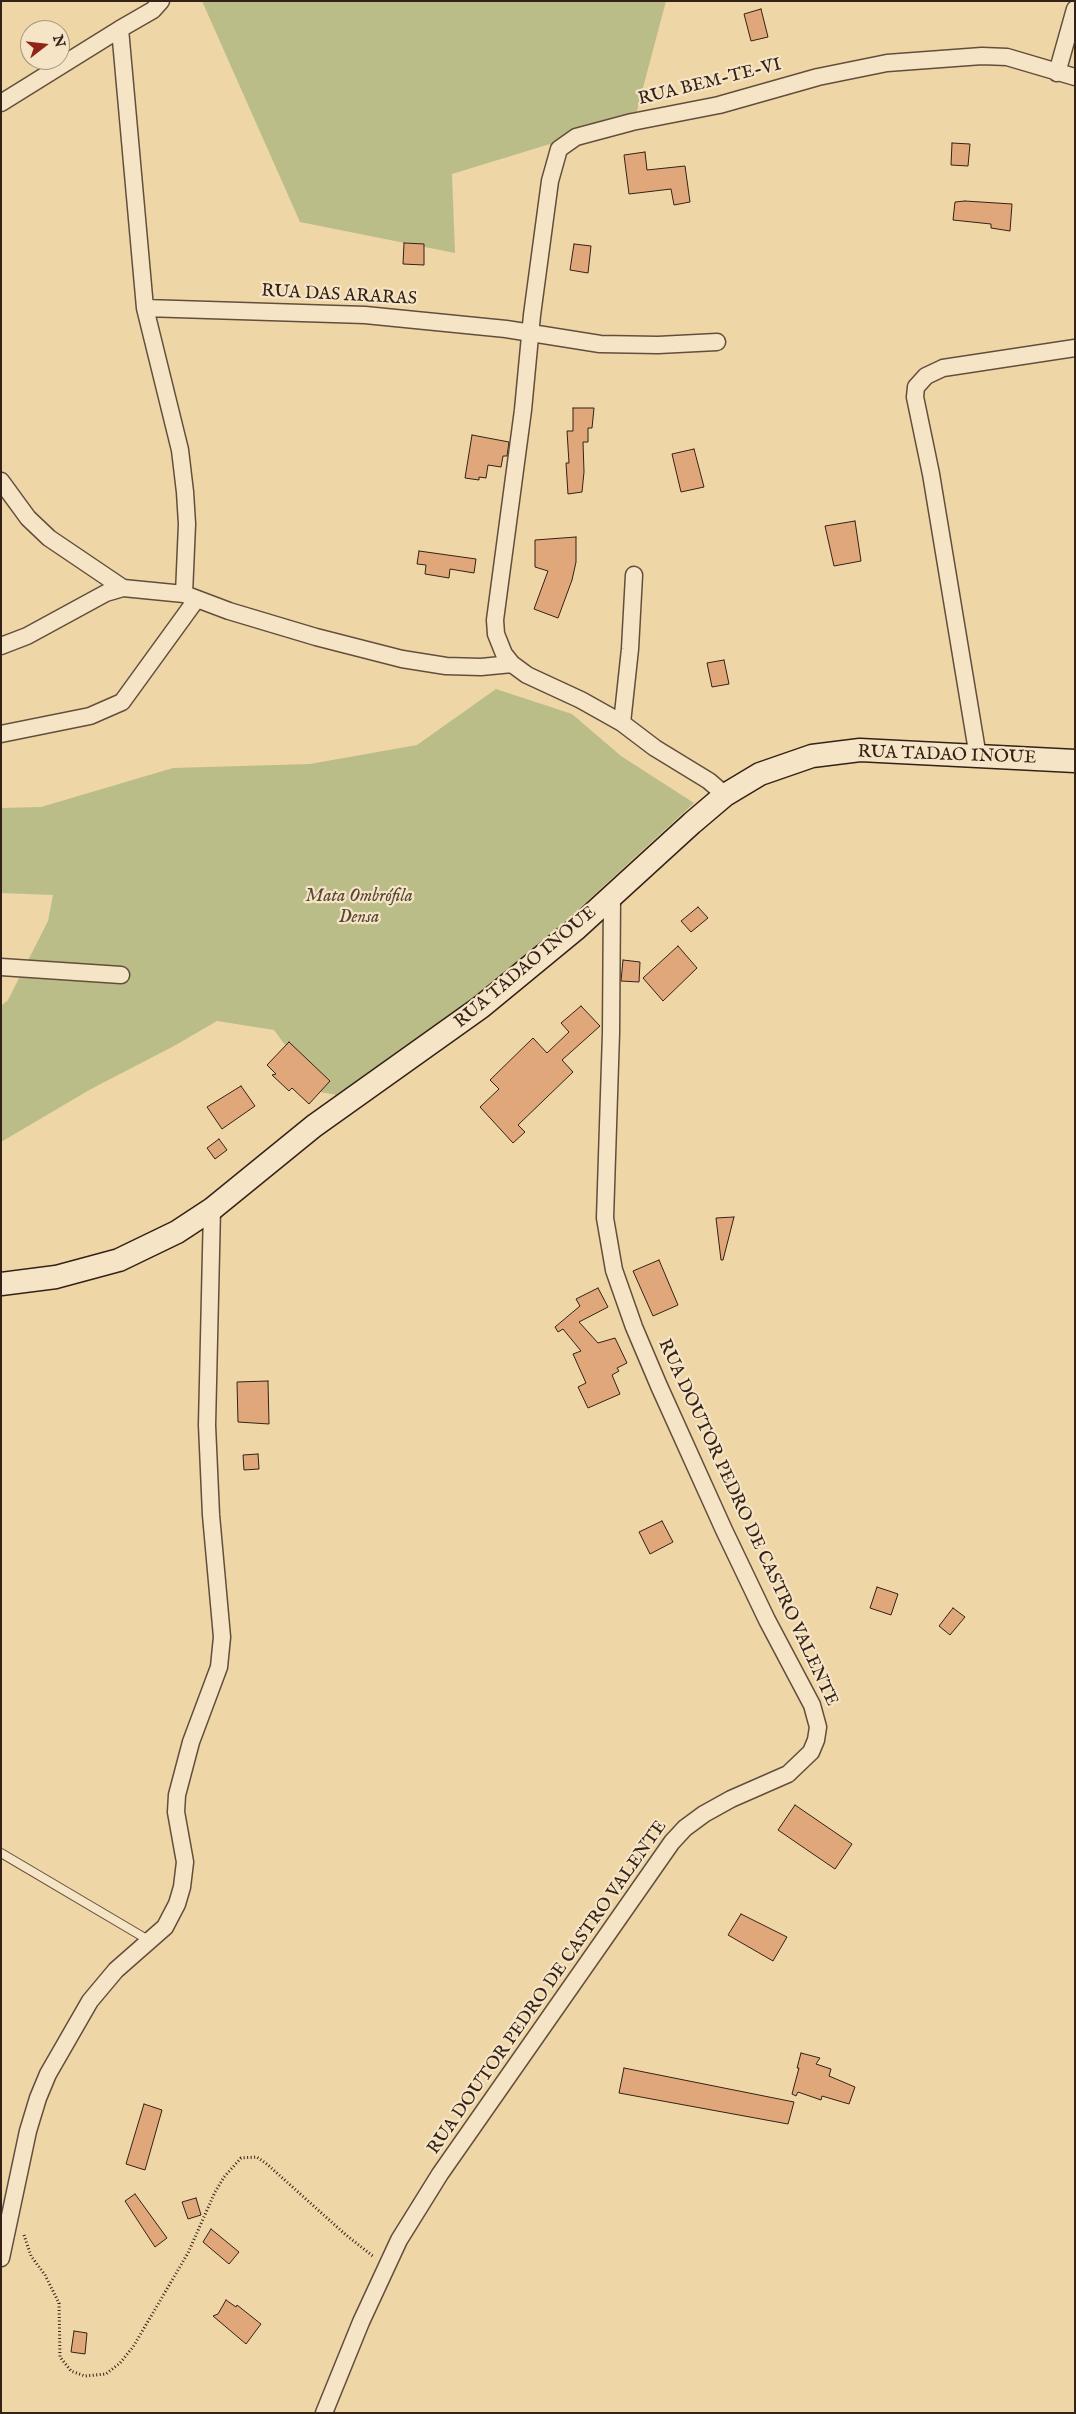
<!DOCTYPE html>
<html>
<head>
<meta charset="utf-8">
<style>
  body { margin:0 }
  #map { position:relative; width:1076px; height:2414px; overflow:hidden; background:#efd6a7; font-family:"IM FELL English",serif }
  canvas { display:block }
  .frame { position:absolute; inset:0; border:2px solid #342118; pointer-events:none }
  .north { position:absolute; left:20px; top:20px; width:50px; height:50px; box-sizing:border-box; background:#f5e4c6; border:1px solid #a89680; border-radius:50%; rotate:74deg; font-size:14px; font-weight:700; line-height:20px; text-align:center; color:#342118 }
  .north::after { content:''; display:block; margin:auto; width:18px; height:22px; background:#8f2418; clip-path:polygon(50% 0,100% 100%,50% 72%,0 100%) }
</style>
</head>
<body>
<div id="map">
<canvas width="1076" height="2414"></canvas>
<div class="frame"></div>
<div class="north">N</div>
</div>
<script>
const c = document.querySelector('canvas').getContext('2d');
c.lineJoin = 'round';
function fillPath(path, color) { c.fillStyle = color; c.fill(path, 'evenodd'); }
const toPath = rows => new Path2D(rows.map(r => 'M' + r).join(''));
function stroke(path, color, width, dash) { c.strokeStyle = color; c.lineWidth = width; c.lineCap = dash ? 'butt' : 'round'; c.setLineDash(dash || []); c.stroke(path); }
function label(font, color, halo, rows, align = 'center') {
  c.font = font + ' "IM FELL English",serif'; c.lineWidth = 4.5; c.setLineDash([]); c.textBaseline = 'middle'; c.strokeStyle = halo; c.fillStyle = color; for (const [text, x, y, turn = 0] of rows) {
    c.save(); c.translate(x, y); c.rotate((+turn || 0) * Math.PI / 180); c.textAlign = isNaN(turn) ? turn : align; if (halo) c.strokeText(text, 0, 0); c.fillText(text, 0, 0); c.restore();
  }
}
const green = toPath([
  [202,1,666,1,635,118,452,174,455,253,300,222],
  [496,689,572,714,621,756,694,803,439,1037,348,1097,320,1092,274,1030,217,1021,174,1046,91,1089,1,1142,1,1006,8,1000,48,921,53,895,1,893,1,808,41,807,173,768,310,764,417,745]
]);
const building = toPath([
  [761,9,768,37,751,41,744,14,761,9],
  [952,143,970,144,968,166,951,165,952,143],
  [645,152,647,170,685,166,690,202,674,205,671,189,629,194,624,155,645,152],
  [965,201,1012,204,1010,231,991,228,991,224,953,220,955,202,965,201],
  [404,243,424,244,424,265,403,264,404,243],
  [574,244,591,246,588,273,570,270,574,244],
  [573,408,594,408,592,428,588,428,588,442,583,442,584,472,582,492,568,494,566,463,569,463,567,431,573,431,573,408],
  [472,435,509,442,507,456,503,456,501,467,488,465,486,478,479,477,479,480,465,478,472,435],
  [694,449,704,487,681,492,672,454,694,449],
  [855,521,861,561,834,566,825,526,855,521],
  [576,537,576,562,572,580,558,618,534,609,548,571,535,567,535,540,576,537],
  [419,551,476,559,474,573,450,569,449,578,425,574,426,565,417,564,419,551],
  [724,660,729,684,712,687,707,663,724,660],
  [698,907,708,918,691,932,681,921,698,907],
  [678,946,697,968,663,1001,643,978,678,946],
  [623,960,640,962,639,982,621,981,623,960],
  [581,1006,600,1026,562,1060,573,1072,518,1125,525,1132,513,1143,480,1107,499,1089,490,1080,533,1038,547,1053,569,1032,561,1023,581,1006],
  [289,1042,330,1081,309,1104,292,1088,289,1091,272,1075,276,1074,267,1065,289,1042],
  [241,1086,255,1106,222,1129,207,1107,241,1086],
  [219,1139,227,1150,215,1159,207,1148,219,1139],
  [734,1217,723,1260,721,1260,716,1218,734,1217],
  [659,1260,678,1305,653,1316,633,1271,659,1260],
  [598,1288,608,1307,579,1322,598,1343,615,1338,627,1363,617,1368,619,1371,612,1375,620,1394,588,1408,578,1387,586,1383,573,1354,581,1351,563,1329,558,1332,555,1327,580,1306,576,1299,598,1288],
  [268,1381,269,1424,238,1422,237,1382,268,1381],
  [258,1454,259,1469,244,1470,243,1455,258,1454],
  [662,1521,673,1542,650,1554,639,1532,662,1521],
  [877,1587,898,1594,891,1615,870,1608,877,1587],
  [953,1608,965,1617,950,1635,939,1626,953,1608],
  [795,1805,852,1844,835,1869,778,1830,795,1805],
  [741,1914,787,1937,773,1961,728,1935,741,1914],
  [801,2053,820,2058,816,2064,831,2069,829,2076,855,2087,849,2104,822,2096,821,2100,798,2092,796,2096,792,2094,799,2068,797,2068,801,2053],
  [624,2068,794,2102,788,2124,619,2093,624,2068],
  [144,2104,162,2110,145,2170,126,2164,144,2104],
  [135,2194,167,2238,155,2247,125,2201,135,2194],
  [196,2198,201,2215,188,2219,182,2202,196,2198],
  [211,2229,239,2252,229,2264,203,2242,211,2229],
  [226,2300,236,2307,237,2305,261,2324,246,2344,213,2316,218,2314,226,2300],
  [74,2331,87,2333,85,2354,71,2352,74,2331]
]);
const path = toPath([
  [24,2235,31,2256,45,2275,59,2303,60,2357,71,2371,85,2376,106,2374,120,2363,133,2347,188,2253,215,2192,224,2177,241,2158,257,2157,268,2165,346,2235,374,2257]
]);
const lane = toPath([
  [1,1853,150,1941]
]);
const street = toPath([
  [161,1,153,10,120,29,145,308,180,450,185,492,187,524,184,594,229,611,316,637,402,659,446,666,481,667,512,664],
  [1057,73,1075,9],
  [1,103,120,29],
  [145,308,365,315,506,329,600,344,658,345,717,342],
  [1,481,28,518,49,538,123,588],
  [1,646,27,636,106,593,123,588,184,594],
  [622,723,630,649,634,575],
  [1,734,90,716,122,702,196,600],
  [978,757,931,474,915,397,916,387,926,376,943,368,1075,348],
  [725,795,709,781,655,748,622,723,581,700,527,675,512,664,504,654,496,634,495,620,523,410,532,315,550,181,559,149,576,137,632,122,719,105,818,77,887,63,982,56,1007,57,1075,77],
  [1,967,121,975],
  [1,2258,28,2131,38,2098,48,2074,90,2001,116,1970,165,1927,177,1904,182,1887,185,1862,176,1812,177,1795,191,1742,219,1667,222,1637,211,1515,207,1425,212,1209],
  [324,2413,361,2322,399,2240,440,2174,672,1842,685,1828,704,1814,731,1799,788,1774,811,1752,816,1740,818,1727,812,1705,767,1620,724,1530,659,1386,634,1327,614,1270,605,1218,611,1033,612,896]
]);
const secondary = toPath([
  [1,1284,56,1277,119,1260,177,1232,212,1209,314,1126,481,1007,577,928,692,823,725,795,760,774,812,756,860,750,1075,761]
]);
const streetNames = [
  ["RUA BEM-TE-VI",710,83,-14],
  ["RUA DAS ARARAS",339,296,3],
  ["RUA TADAO INOUE",947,756,2],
  ["RUA TADAO INOUE",526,968,-40],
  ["RUA DOUTOR PEDRO DE CASTRO VALENTE",747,1523,65],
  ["RUA DOUTOR PEDRO DE CASTRO VALENTE",548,1988,-55]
];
const parkNames = [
  ["Mata Ombrófila",359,897],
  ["Densa",359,918]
];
fillPath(green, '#babd87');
fillPath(building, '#e0a77b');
stroke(building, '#342118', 1);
stroke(lane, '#634e3c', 10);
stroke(street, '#634e3c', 19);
stroke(secondary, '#342118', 25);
stroke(path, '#342118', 3, [1, 2.5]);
stroke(lane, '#f5e4c6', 8);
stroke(street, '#f5e4c6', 16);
stroke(secondary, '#f5e4c6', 22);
label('18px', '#342118', '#f5e4c6', streetNames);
label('italic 18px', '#564834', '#f5e4c6', parkNames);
</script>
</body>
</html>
